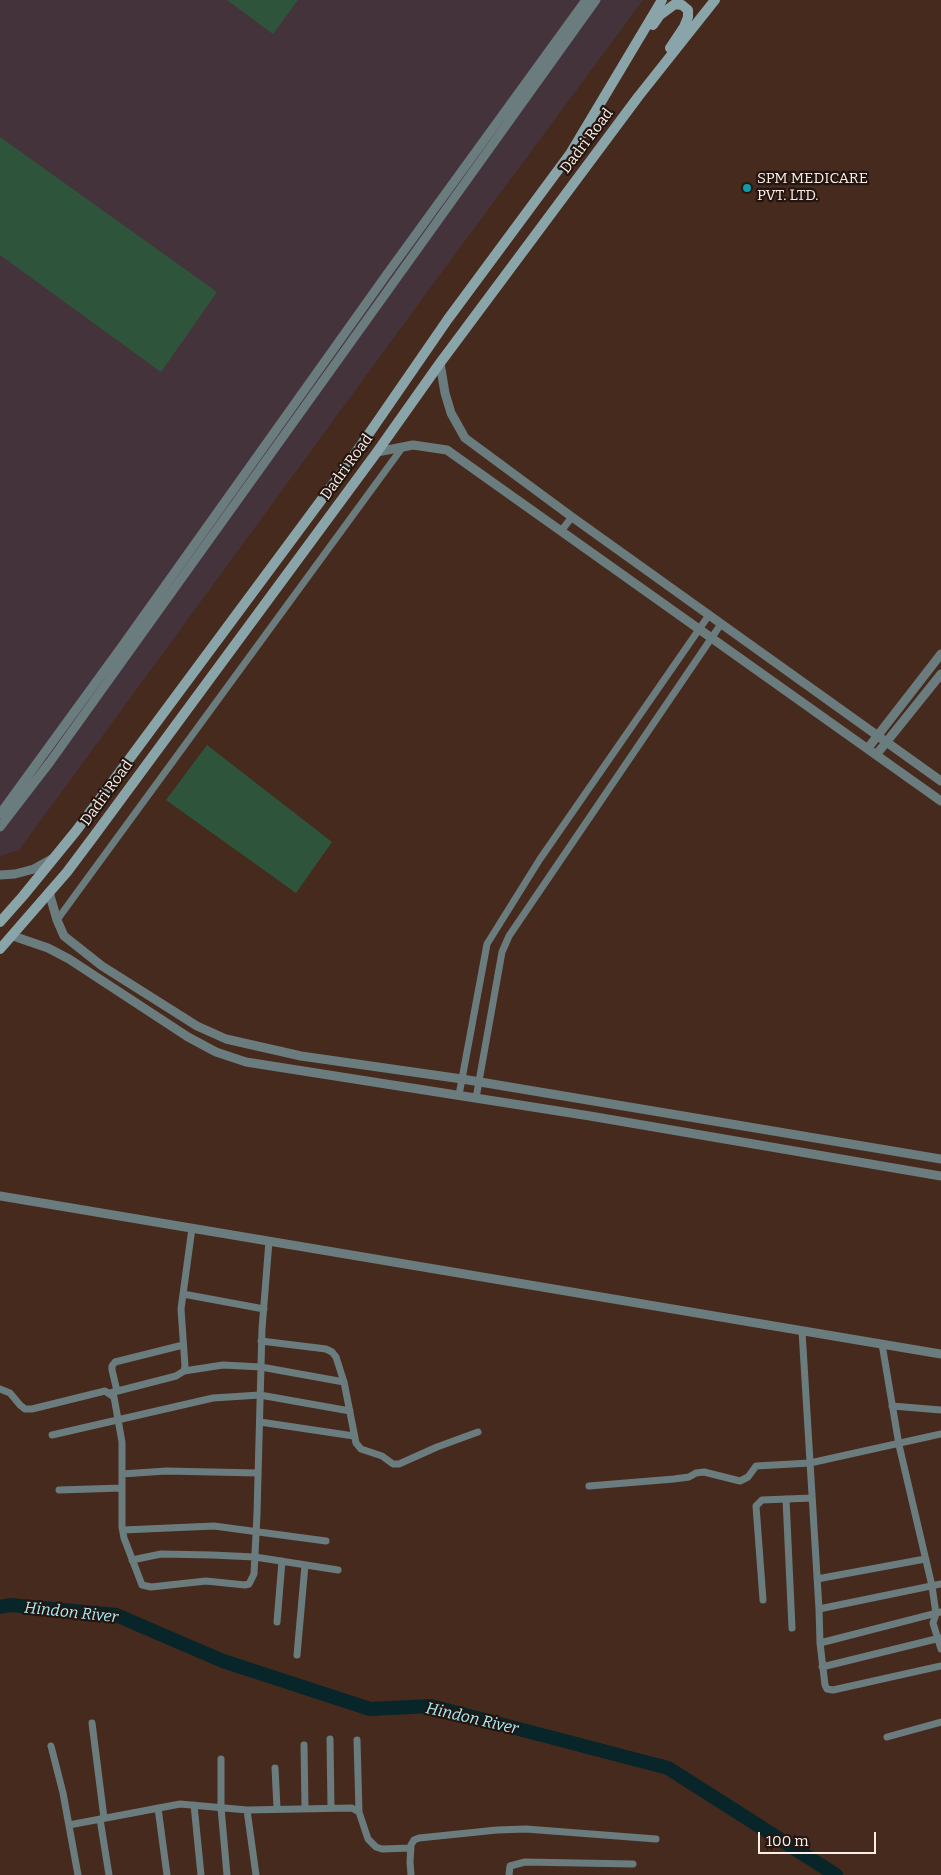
<!DOCTYPE html>
<html>
<head>
<meta charset="utf-8">
<style>
  body { margin:0 }
  #map { position:relative; width:941px; height:1875px; overflow:hidden; background:#462a1d; font-family:Bitter,serif }
  canvas { display:block }
  .scale { position:absolute; left:758px; top:1832px; width:118px; height:22px; box-sizing:border-box; border:2px solid #feeee8; border-top:0; padding-left:6px; font-size:15px; line-height:18px; white-space:nowrap; color:#feeee8; -webkit-text-stroke:4px #231610; paint-order:stroke }
</style>
</head>
<body>
<div id="map">
<canvas width="941" height="1875"></canvas>
<div class="scale">100 m</div>
</div>
<script>
const c = document.querySelector('canvas').getContext('2d');
c.lineJoin = 'round';
function fillPath(path, color) { c.fillStyle = color; c.fill(path, 'evenodd'); }
const toPath = rows => new Path2D(rows.map(r => 'M' + r).join(''));
function stroke(path, color, width, dash) { c.strokeStyle = color; c.lineWidth = width; c.lineCap = dash ? 'butt' : 'round'; c.setLineDash(dash || []); c.stroke(path); }
function label(font, color, halo, rows, align = 'center') {
  c.font = font + ' Bitter,serif'; c.lineWidth = 4.5; c.setLineDash([]); c.textBaseline = 'middle'; c.strokeStyle = halo; c.fillStyle = color; for (const [text, x, y, turn = 0] of rows) {
    c.save(); c.translate(x, y); c.rotate((+turn || 0) * Math.PI / 180); c.textAlign = isNaN(turn) ? turn : align; if (halo) c.strokeText(text, 0, 0); c.fillText(text, 0, 0); c.restore();
  }
}
const industrial = toPath([
  [0,0,643,0,436,280,19,850,0,856]
]);
const green = toPath([
  [227,0,298,0,273,34],
  [0,137,217,292,161,372,0,255],
  [207,745,332,842,296,893,166,800]
]);
const river = toPath([
  [0,1607,10,1605,116,1615,223,1661,370,1709,431,1706,668,1768,836,1875]
]);
const minor = toPath([
  [561,531,572,517],
  [57,920,402,448],
  [459,1095,487,944,540,859,709,615],
  [476,1098,502,952,509,936,721,624],
  [183,1294,264,1309],
  [802,1331,819,1609,820,1643,825,1685,827,1689,833,1690,941,1666],
  [261,1341,326,1349,332,1352,336,1357,344,1382,356,1443,361,1449,382,1456,393,1464,399,1464,437,1447,478,1432],
  [882,1344,899,1445,932,1586,936,1614,933,1623,941,1649],
  [184,1371,223,1365,261,1367,344,1382],
  [0,1389,10,1393,20,1405,25,1409,32,1409,105,1391,114,1397,122,1442,122,1527,124,1538,142,1585,151,1587,206,1581,245,1585,249,1584,254,1574,257,1514,262,1329,269,1241],
  [117,1391,112,1370,112,1366,115,1362,183,1345],
  [110,1393,176,1376,184,1371,185,1366,181,1309,192,1228],
  [892,1406,941,1410],
  [260,1422,354,1436],
  [52,1435,213,1398,260,1395,350,1411],
  [122,1474,166,1471,258,1473],
  [589,1486,674,1479,689,1477,696,1473,704,1472,740,1481,748,1477,756,1466,810,1463,941,1434],
  [59,1490,122,1488],
  [786,1499,792,1628],
  [123,1530,214,1526,326,1541],
  [132,1560,161,1554,212,1555,255,1557,338,1570],
  [817,1579,925,1559],
  [763,1600,756,1506,762,1500,812,1498],
  [819,1609,941,1584],
  [277,1622,282,1561],
  [820,1643,941,1612],
  [297,1655,305,1565],
  [822,1667,940,1638],
  [92,1723,104,1818],
  [887,1737,941,1722],
  [330,1739,331,1808],
  [357,1740,359,1812],
  [304,1745,305,1808],
  [51,1746,63,1793,78,1875],
  [221,1759,221,1808,227,1875],
  [275,1768,277,1808],
  [194,1805,201,1875],
  [158,1808,167,1875],
  [247,1810,256,1875],
  [100,1819,109,1875],
  [69,1825,180,1804,247,1810,352,1808,359,1812,368,1839,376,1847,382,1849,411,1848],
  [411,1875,410,1862,411,1845,414,1840,419,1838,497,1830,526,1829,656,1839],
  [509,1875,510,1866,525,1862,633,1864]
]);
const tertiary = toPath([
  [440,363,445,393,451,413,465,438,572,517,941,781],
  [377,452,413,445,447,450,941,801],
  [868,748,941,654],
  [876,755,941,674],
  [0,814,123,645,387,274,586,0],
  [0,827,50,762,596,0],
  [0,875,15,874,34,869,52,859],
  [49,892,57,920,64,936,102,966,197,1026,226,1039,301,1056,462,1079,941,1159],
  [13,936,48,948,69,959,188,1037,216,1052,246,1062,590,1116,941,1176],
  [0,1196,941,1354]
]);
const secondary = toPath([
  [653,25,660,15,675,4,682,5,688,10,688,17,684,27,670,48],
  [0,922,23,896,76,831,348,464,448,319,570,154,662,0],
  [0,949,67,872,94,836,377,452,440,363,638,97,715,0]
]);
const markers = [
  [747,188,5,"#0f9aa8"]
];
const streetNames = [
  ["Dadri Road",587,141,-53],
  ["Dadri Road",347,467,-54],
  ["Dadri Road",107,793,-54]
];
const poiNames = [
  ["SPM MEDICARE",757,179],
  ["PVT. LTD.",757,196]
];
const waterNames = [
  ["Hindon River",71,1613,6],
  ["Hindon River",472,1719,13]
];
fillPath(industrial, '#45333c');
fillPath(green, '#2e553b');
stroke(river, '#08262a', 14);
stroke(minor, '#6a7c7e', 7);
stroke(tertiary, '#6a7c7e', 9);
stroke(secondary, '#89a5aa', 10);
for (const [x, y, r, color] of markers) { const dot = new Path2D(); dot.arc(x, y, r, 0, 2 * Math.PI); c.fillStyle = color; c.fill(dot); stroke(dot, '#231610', 2); }
label('15px', '#feeee8', '#231610', streetNames);
label('15px', '#feeee8', '#231610', poiNames, 'left');
label('italic 16px', '#a8edf8', '#231610', waterNames);
</script>
</body>
</html>
